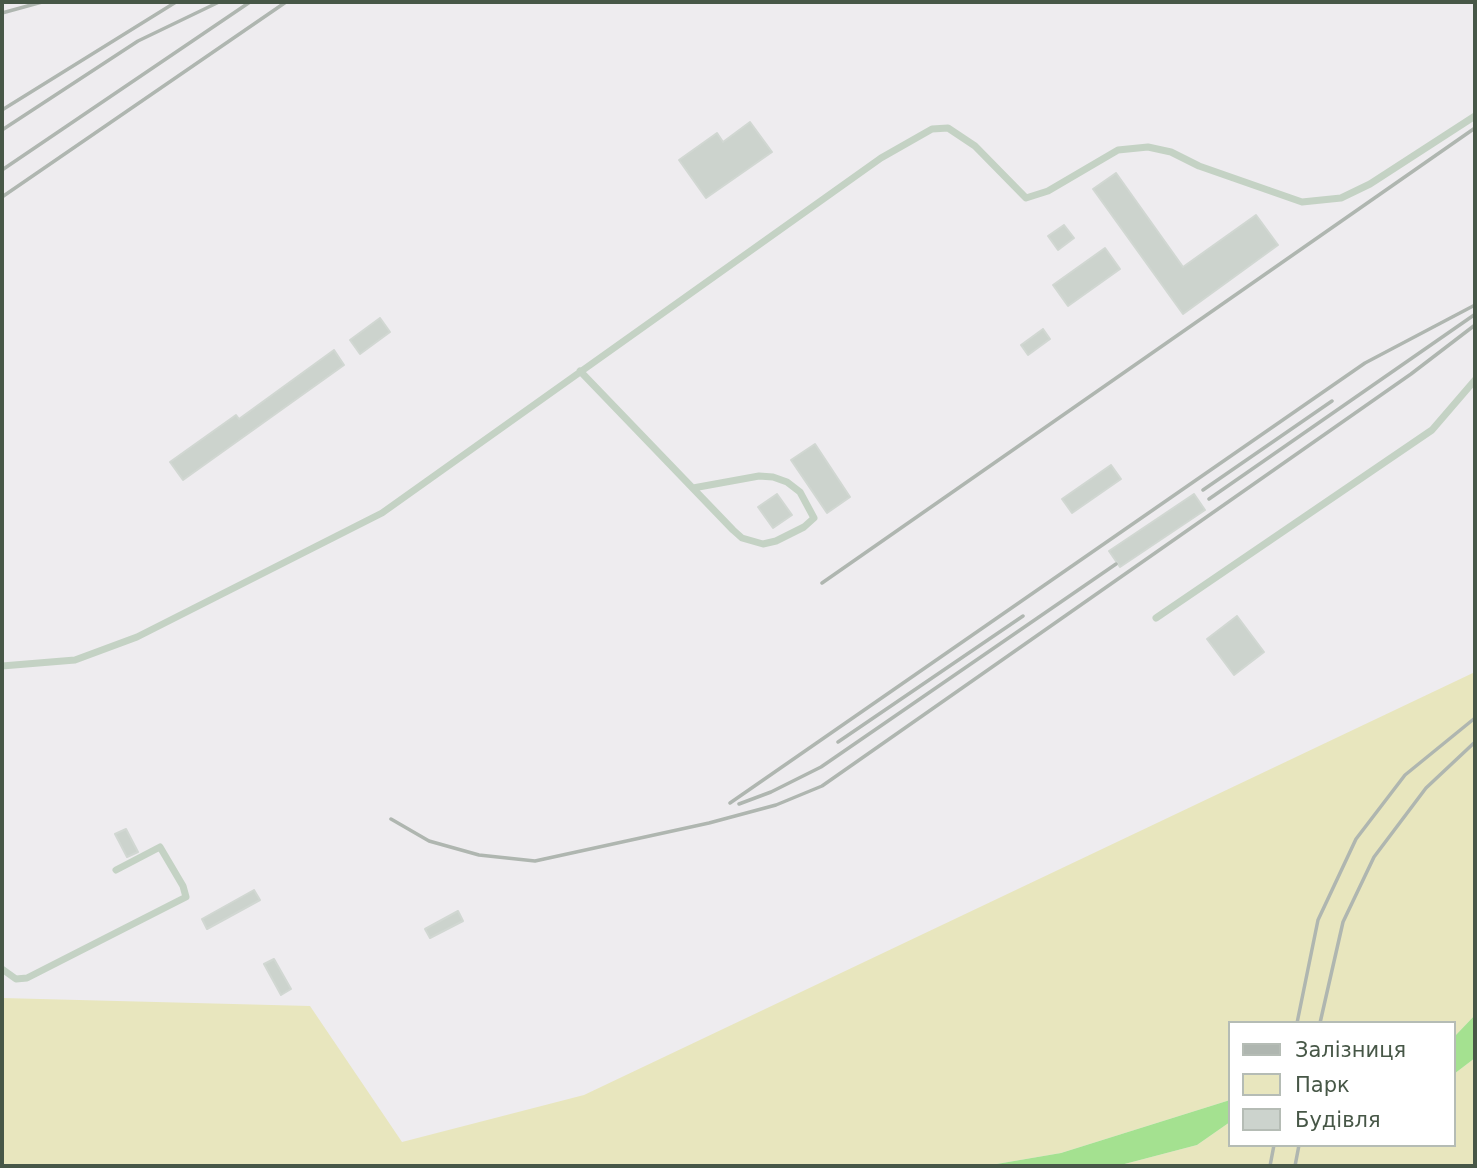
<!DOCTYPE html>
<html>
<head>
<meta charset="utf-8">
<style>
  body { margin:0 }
  #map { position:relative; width:1477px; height:1168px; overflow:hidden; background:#eeecef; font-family:"DejaVu Sans",sans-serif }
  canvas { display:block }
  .frame { position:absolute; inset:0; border:4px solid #475747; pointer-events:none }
  .legend { position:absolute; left:1228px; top:1021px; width:228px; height:126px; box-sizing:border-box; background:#fff; border:2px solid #b5bcb5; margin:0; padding:9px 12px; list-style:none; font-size:21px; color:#475747 }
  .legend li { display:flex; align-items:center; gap:14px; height:35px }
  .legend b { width:35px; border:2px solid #b5bcb5 }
</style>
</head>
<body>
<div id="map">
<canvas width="1477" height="1168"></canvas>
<div class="frame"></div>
<ul class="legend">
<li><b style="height:9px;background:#afb6b0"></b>Залізниця</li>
<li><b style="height:19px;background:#e8e6be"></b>Парк</li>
<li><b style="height:19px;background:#ccd3cd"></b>Будівля</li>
</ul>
</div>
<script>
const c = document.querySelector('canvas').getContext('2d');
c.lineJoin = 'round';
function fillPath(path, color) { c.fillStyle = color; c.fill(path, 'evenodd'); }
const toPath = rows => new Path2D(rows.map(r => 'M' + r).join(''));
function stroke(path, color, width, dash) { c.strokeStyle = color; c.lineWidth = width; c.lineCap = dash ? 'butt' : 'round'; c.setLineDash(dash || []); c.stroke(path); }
const green = toPath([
  [1475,672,1475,1015,1454,1037,1454,1023,1230,1023,1230,1100,1061,1153,985,1166,2,1166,2,998,310,1006,402,1142,584,1095],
  [1475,1058,1475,1166,1117,1166,1197,1145,1230,1122,1230,1145,1454,1145,1454,1074]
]);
const water = toPath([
  [1475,1015,1475,1058,1454,1074,1454,1037],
  [1230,1100,1230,1122,1197,1145,1117,1166,985,1166,1061,1153]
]);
const building = toPath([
  [750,122,772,152,706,198,679,160,717,133,723,142,750,122],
  [1116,173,1183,267,1256,215,1278,245,1183,314,1093,189,1116,173],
  [1064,225,1074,238,1058,250,1048,236,1064,225],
  [1105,248,1120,269,1068,306,1053,285,1105,248],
  [380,318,390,332,360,354,350,340,380,318],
  [1043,329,1050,339,1028,355,1021,345,1043,329],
  [334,350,344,365,183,480,170,462,236,415,239,419,334,350],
  [815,444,850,497,827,513,791,460,815,444],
  [1111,465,1121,479,1072,513,1062,499,1111,465],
  [777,494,792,515,773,528,758,507,777,494],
  [1194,494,1205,510,1120,567,1109,551,1194,494],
  [1237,616,1264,652,1234,675,1207,639,1237,616],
  [126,829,138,852,127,857,115,834,126,829],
  [254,890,260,900,207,929,202,919,254,890],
  [458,911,463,921,430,938,425,929,458,911],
  [274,959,291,989,281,995,264,964,274,959]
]);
const lane = toPath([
  [580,371,733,530,742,538,763,544,776,541,804,527,814,518,800,492,787,482,773,477,759,476,693,488],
  [1156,618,1432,430,1475,380],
  [2,666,75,660,137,637,382,513,881,158,932,129,948,128,975,146,1026,198,1048,191,1118,150,1148,147,1171,152,1199,166,1302,202,1341,198,1370,184,1475,116],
  [2,969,16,979,27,978,186,897,183,886,160,847,116,870]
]);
const rail = toPath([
  [2,13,42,2],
  [2,110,176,2],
  [2,130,138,41,219,2],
  [2,170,250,2],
  [2,197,286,2],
  [1203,490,1332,401],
  [1209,499,1474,315],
  [822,583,1475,128],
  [838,742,1023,616],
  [730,803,1365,363,1475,305],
  [739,804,771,792,821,767,1116,564],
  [391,819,429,841,479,855,535,861,709,823,776,805,822,786,1411,374,1475,325],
  [1297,1023,1318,920,1356,839,1405,775,1475,718],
  [1320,1023,1343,922,1374,857,1426,788,1475,742],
  [1270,1166,1274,1145],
  [1295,1166,1299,1145]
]);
fillPath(green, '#e8e6be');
fillPath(water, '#a4e190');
fillPath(building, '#ccd3cd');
stroke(building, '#d1d7d2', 2);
stroke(lane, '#c4d2c4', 7);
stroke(rail, '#afb6b0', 3.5);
</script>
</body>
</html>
